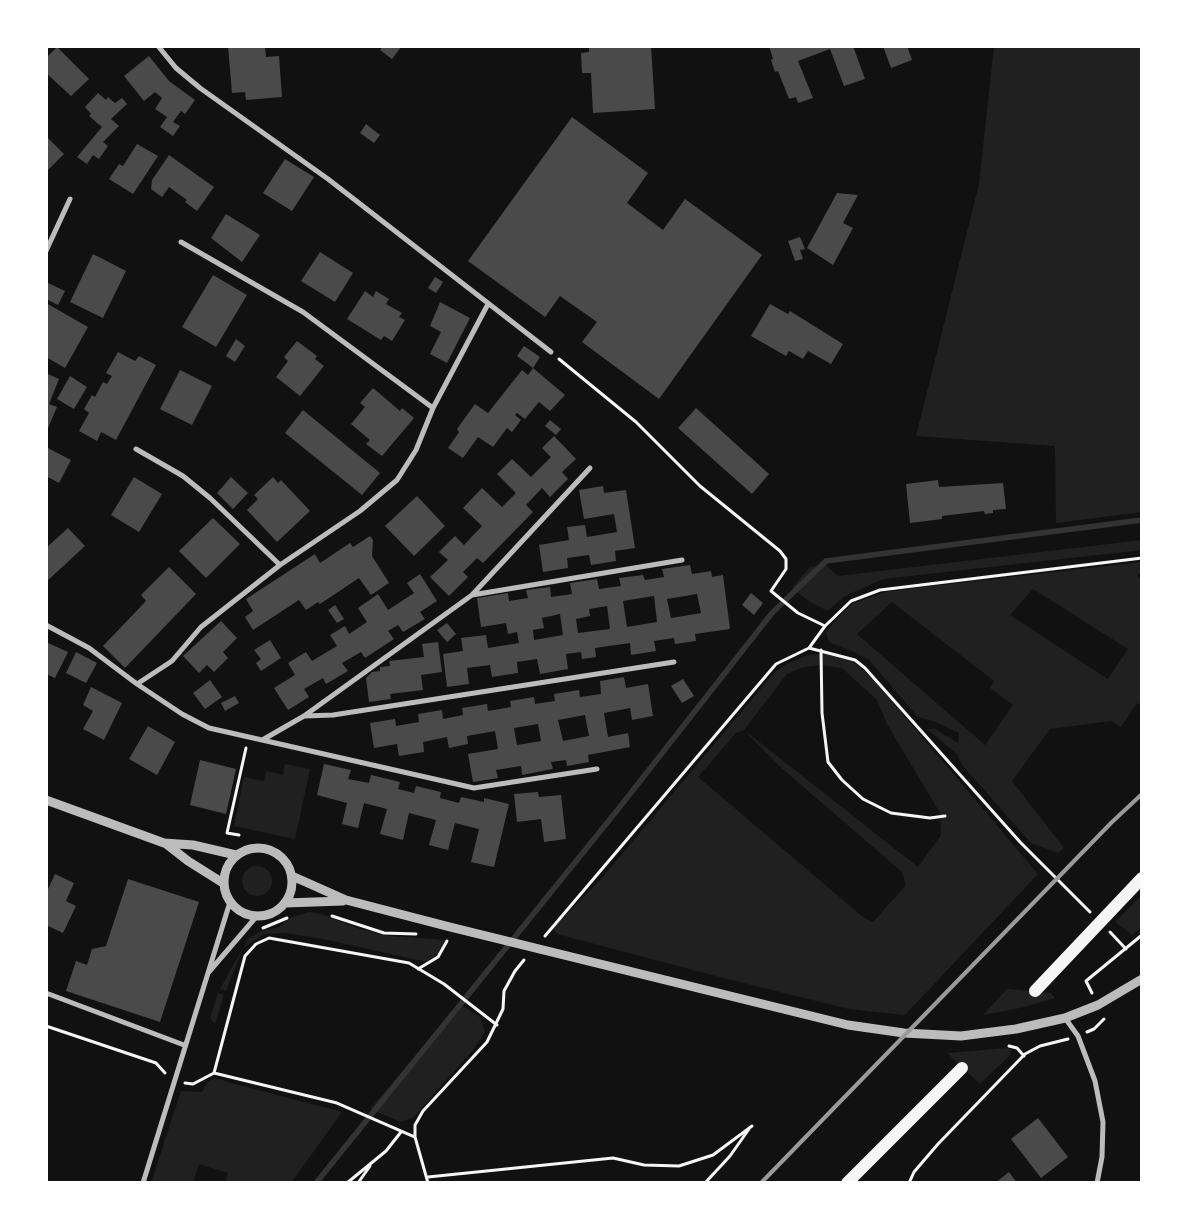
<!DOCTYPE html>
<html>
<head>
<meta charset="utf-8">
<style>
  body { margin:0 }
  #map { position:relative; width:1188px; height:1229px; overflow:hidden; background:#111; font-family:"Exo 2",sans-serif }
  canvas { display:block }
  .frame { position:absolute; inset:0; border:48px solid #fff; pointer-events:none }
</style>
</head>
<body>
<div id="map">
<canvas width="1188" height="1229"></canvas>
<div class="frame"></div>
</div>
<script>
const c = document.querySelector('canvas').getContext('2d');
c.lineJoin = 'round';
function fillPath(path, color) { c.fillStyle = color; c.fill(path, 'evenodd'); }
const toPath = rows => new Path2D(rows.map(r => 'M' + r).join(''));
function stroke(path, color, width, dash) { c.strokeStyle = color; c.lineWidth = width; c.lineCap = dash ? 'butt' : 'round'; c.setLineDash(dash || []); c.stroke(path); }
const green = toPath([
  [994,46,1142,46,1142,512,1056,523,1055,446,916,436,979,184],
  [1142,540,1142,550,883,579,843,597,828,611,808,601,792,588,810,567,825,564,838,576],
  [1142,562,1142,571,1137,576,1142,580,1142,706,1137,703,1121,727,1111,721,1050,729,1012,781,1064,848,1058,853,1031,843,962,765,957,754,927,729,935,729,958,743,959,733,933,721,918,717,869,660,854,652,829,642,826,633,837,618,854,603,889,591],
  [1033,589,1128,649,1108,679,1010,615],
  [892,602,994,681,990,688,1013,705,985,745,857,634],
  [824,654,851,660,872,678,1038,874,905,1015,849,1009,723,978,557,934,553,928,602,878,774,673,786,664,808,655],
  [822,665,842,668,877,700,887,724,940,813,941,835,918,867,744,730,787,674,803,667],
  [744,730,778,765,902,872,906,885,873,922,863,917,698,777,736,733],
  [285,764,310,769,295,839,234,826,244,777,264,781,266,771,283,775],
  '242 881a15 15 0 1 1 30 0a15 15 0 1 1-30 0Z',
  [1142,895,1142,927,1132,935,1115,922],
  [309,912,321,914,360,929,389,936,446,940,441,952,426,962,324,939,284,933,264,934,243,948,226,991,220,989,248,939,259,932,279,927,292,917],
  [1007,989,1051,993,1055,998,1025,1007,983,1015],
  [218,993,224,995,215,1024,210,1018],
  [460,1004,480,1017,485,1032,472,1051,414,1117,401,1122,370,1109],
  [1007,1048,1011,1050,1010,1055,980,1084,947,1053],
  [215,1078,239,1085,342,1112,291,1183,225,1183,228,1173,199,1164,193,1183,151,1183,181,1091,202,1092,207,1083]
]);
const stream = toPath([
  [316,1183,619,808,772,613,826,561,1142,520]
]);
const building = toPath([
  [228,46,265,46,266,57,279,56,282,97,246,100,245,92,232,93],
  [383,46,400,46,401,47,392,59,380,50],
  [589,46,651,46,655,109,593,113,591,73,582,73,581,53,589,52],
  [769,46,853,46,865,79,844,86,830,49,798,61,813,98,798,103,796,97,789,99,778,71,775,72,771,60,773,59],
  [883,46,907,46,912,60,891,68],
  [57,47,89,79,71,96,46,73,46,58],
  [149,56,169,81,195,100,185,114,181,111,173,122,180,126,173,136,160,127,167,117,155,109,162,98,155,92,144,101,124,76],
  [98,93,106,100,108,97,115,103,122,98,127,104,111,119,119,126,103,142,108,146,99,159,93,155,87,164,77,157,102,127,89,116,91,114,85,107],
  [572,117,648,173,627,203,663,230,685,199,762,255,659,399,582,342,597,322,560,296,545,317,468,261],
  [366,124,380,135,374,143,360,133],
  [46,136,64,154,46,172],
  [137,144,158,156,133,194,109,179,119,164,123,166],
  [169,155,214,187,197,211,185,202,187,200,169,187,162,197,151,189,152,180],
  [285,159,314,177,292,211,263,193],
  [837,193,858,195,843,223,853,228,833,265,807,248],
  [226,214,260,235,242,262,211,238],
  [800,237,805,249,800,250,803,259,795,261,788,241],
  [320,252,353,273,335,302,301,281],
  [93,254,126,271,103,318,70,302],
  [213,275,247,295,216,347,182,327],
  [435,277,443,282,436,293,428,288],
  [46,282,65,291,58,305,46,299],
  [365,291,373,297,376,291,389,299,386,304,402,313,399,317,405,320,392,341,384,336,381,340,347,319],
  [440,302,470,318,447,363,430,354,441,332,430,326],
  [46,303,88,327,65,368,46,357],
  [770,304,788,314,790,311,843,344,831,364,808,351,803,359,789,351,786,356,751,336],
  [236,339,245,346,235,362,226,356],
  [297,341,317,356,315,359,324,366,300,396,276,377,288,361,284,357],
  [524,346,540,357,533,368,565,395,550,411,539,402,525,419,517,413,515,415,521,420,512,432,507,428,493,447,478,437,463,458,448,448,459,432,457,429,475,404,488,413,522,370,528,375,533,368,517,356],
  [118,352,135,361,139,356,156,365,116,440,101,432,97,441,79,431,89,413,84,409,92,395,95,397,103,382,107,384,112,376,106,373],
  [180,370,212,386,192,425,160,409],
  [46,373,59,379,49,404,57,407,48,428,46,427],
  [70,376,87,387,74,409,57,399],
  [373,388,400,411,402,408,414,418,382,456,366,444,370,440,351,424,365,407,360,403],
  [696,408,769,474,752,494,678,428],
  [303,410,380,473,362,495,285,433],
  [550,420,561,429,556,435,545,426],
  [554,436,576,459,562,472,568,479,550,497,542,488,526,505,533,512,483,563,477,558,463,572,468,577,449,596,430,577,448,560,439,552,455,536,464,545,482,526,463,508,482,488,502,507,516,493,497,474,512,459,531,477,551,457,542,448],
  [46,447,71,460,59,483,46,476],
  [134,477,162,494,139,532,111,515],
  [231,477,248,493,233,509,217,493],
  [273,477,278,483,281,480,310,511,277,542,247,510,258,499,254,495],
  [938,480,939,487,1003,483,1006,509,993,510,993,513,985,514,984,511,942,516,942,519,910,523,906,484],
  [603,486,604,493,626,490,635,548,615,551,616,561,591,565,589,555,567,558,568,568,543,572,539,545,569,540,567,527,585,525,587,537,617,532,614,514,584,519,579,490],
  [417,496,445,526,414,556,385,526],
  [213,518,240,544,206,578,179,551],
  [68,528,85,546,46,582,46,548],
  [370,536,373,540,372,556,389,583,371,595,359,578,320,604,318,602,306,610,299,600,253,630,245,617,253,611,246,599,315,554,320,563,350,543,353,547],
  [690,565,692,574,711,571,712,577,723,575,730,629,695,634,696,641,675,644,674,638,654,641,656,651,631,655,630,643,595,648,596,657,582,659,581,652,566,654,568,669,540,674,537,659,517,662,518,673,492,677,490,665,467,668,469,684,447,687,443,654,463,651,461,638,486,635,488,648,519,643,517,632,508,634,506,623,481,627,477,598,508,593,509,601,528,598,526,590,550,587,551,597,572,594,570,583,597,579,599,589,621,586,619,578,643,575,645,580,664,577,662,569],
  [697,594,701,613,671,618,667,599],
  [654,596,657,622,627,627,623,601],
  [607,606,610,629,578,633,576,619,590,616,589,609],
  [560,614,563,635,534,640,533,630,544,628,542,618],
  [169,567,196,594,125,668,103,646,146,601,141,595],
  [420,574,437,601,420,612,425,619,403,632,398,625,388,631,394,639,365,658,361,652,342,663,348,671,326,684,323,678,304,689,309,697,288,710,274,688,295,675,288,663,306,652,312,661,337,646,330,635,345,626,349,634,367,622,358,608,378,594,388,610,414,593,407,583],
  [751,593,763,603,754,615,742,605],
  [335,605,344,619,337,623,328,610],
  [221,621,237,638,223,652,228,658,214,672,207,665,199,673,183,656],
  [447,623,456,634,447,642,437,630],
  [270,640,281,658,261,671,256,663,261,659,254,650],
  [46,642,68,652,55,678,46,674],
  [438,642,442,672,421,675,423,690,390,694,391,699,369,702,366,678,372,672,380,671,380,667,390,666,389,661,424,657,422,644],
  [76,652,97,663,86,683,66,673],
  [624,677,626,688,648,684,653,716,632,720,630,708,604,713,608,737,628,733,630,747,588,755,589,762,567,766,566,760,551,762,553,769,522,775,521,766,496,770,498,778,473,782,468,754,498,749,495,731,467,736,468,744,449,748,447,737,423,742,424,752,399,756,397,744,374,748,370,723,395,719,396,726,419,722,418,714,442,710,443,719,463,715,462,708,487,704,488,711,511,707,510,701,534,697,535,704,555,701,554,694,579,690,580,697,601,694,600,681],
  [585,715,589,736,563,741,558,720],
  [538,724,541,741,517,745,514,728],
  [683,679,694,696,682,703,671,686],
  [210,680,222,697,205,709,193,693],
  [91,687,122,703,104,740,83,729,93,711,83,705],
  [235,696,239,703,225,711,221,703],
  [148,726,175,742,157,775,129,759],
  [200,760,236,769,226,814,190,805],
  [324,764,351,770,348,779,369,783,371,775,400,782,398,789,414,793,416,786,441,792,440,798,459,803,461,797,484,802,484,798,509,804,494,867,471,862,479,829,455,823,448,850,429,845,436,820,409,813,403,840,380,834,387,809,364,803,358,828,342,824,347,803,317,795],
  [538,792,539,797,561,795,566,839,544,842,541,819,517,822,514,794],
  [55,874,74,883,66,901,76,906,63,933,46,925,46,889,48,889],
  [128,879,199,902,160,1022,66,991,76,961,87,965,92,949,106,946],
  [1038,1118,1068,1157,1041,1178,1011,1139],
  [1009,1172,1017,1183,995,1183]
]);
const path = toPath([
  [559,359,636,422,700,486,780,551,786,559,786,569,771,591,798,613,825,626],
  [809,648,855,660,865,668,1020,842,1090,912],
  [821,650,822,713,828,762,842,780,863,799,891,813,930,818,945,816],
  [239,835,227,833,246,748],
  [332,916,384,933,416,934],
  [263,928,287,918],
  [1110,932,1126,949],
  [545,936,776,664,809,648,825,626,851,601,880,590,1142,558],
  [418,969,438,957,447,941],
  [1092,993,1086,981,1142,935],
  [46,1026,156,1063,165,1073],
  [1087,1032,1094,1029,1104,1019],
  [1009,1046,1017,1048,1024,1056],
  [214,1073,245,956,256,944,269,938,409,963,444,984,497,1025],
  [185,1083,193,1084,214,1073,337,1103,415,1137],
  [428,1177,613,1158,644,1165,679,1166,713,1155,752,1126],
  [347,1183,386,1151,401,1132],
  [358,1183,370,1166],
  [428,1183,415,1137,415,1125,423,1111,487,1042,503,1009,504,991,515,971,524,960],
  [705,1183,730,1156,749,1129],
  [909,1183,914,1172,938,1144,1025,1054,1040,1046,1068,1039]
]);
const minor = toPath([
  [158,46,176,68,200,88,328,179,551,352],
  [46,251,70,199],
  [433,408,488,304],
  [136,449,183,476,210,498,280,565],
  [472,595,682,560],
  [46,625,89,648,137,684,182,714,209,728,474,788,597,769],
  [137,684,172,661,201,627,280,565,360,511,397,480,416,450,433,408,303,312,181,242],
  [305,716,333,715,674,662],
  [264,739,304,716,472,595,590,468],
  [208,973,256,917],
  [46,993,184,1045],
  [1065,1018,1078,1036,1095,1081,1103,1122,1102,1157,1097,1183],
  [143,1183,230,902]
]);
const tertiary = toPath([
  [46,800,164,843,193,845,236,855],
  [165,843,188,861,223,883],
  '224 882a34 34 0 1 1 68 0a34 34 0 1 1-68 0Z',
  [292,876,346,900,450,927,848,1025,904,1033,961,1036,1016,1029,1065,1018,1098,1005,1142,979],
  [285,903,343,901]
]);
const primary = toPath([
  [1035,991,1142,878],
  [847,1183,962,1068]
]);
const rail = toPath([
  [761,1183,1111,823,1142,794]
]);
fillPath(green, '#202020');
stroke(stream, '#333', 5.5);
fillPath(building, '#4a4a4a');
stroke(path, '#f5f5f5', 3);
stroke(minor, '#bcbcbc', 5);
stroke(tertiary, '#bcbcbc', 9);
stroke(primary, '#f5f5f5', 12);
stroke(rail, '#9a9a9a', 4);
</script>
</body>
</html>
